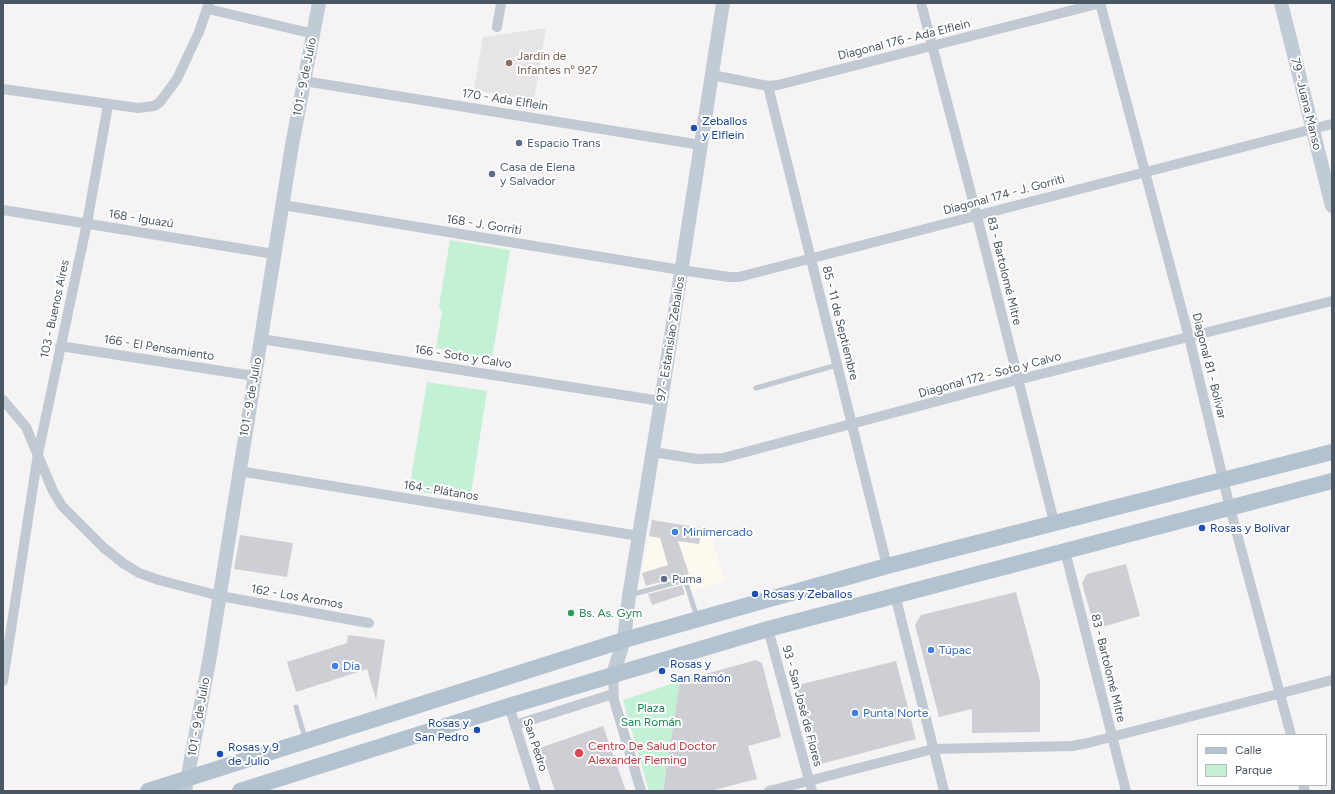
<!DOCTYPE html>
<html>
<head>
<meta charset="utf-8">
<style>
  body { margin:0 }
  #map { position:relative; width:1335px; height:794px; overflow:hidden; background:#f5f3f3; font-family:Figtree,sans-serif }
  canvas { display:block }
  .frame { position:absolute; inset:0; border:4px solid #4a5661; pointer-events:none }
  .legend { position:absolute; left:1197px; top:734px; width:130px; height:52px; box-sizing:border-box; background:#fff; border:1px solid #b7bbc0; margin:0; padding:5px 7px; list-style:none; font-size:12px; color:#4a5661 }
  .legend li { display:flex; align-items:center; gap:8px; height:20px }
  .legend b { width:20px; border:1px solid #b7bbc0 }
</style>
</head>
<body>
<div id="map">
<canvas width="1335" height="794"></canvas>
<div class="frame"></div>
<ul class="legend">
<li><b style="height:5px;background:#b3c2d1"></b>Calle</li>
<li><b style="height:11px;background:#c3f1d5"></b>Parque</li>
</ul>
</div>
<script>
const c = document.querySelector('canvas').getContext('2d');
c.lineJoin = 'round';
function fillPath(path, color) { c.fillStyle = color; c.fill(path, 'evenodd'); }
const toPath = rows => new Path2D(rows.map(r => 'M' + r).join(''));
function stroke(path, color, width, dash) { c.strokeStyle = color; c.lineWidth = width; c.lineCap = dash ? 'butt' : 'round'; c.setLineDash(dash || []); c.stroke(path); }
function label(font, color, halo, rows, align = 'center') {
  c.font = font + ' Figtree,sans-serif'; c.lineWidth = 4; c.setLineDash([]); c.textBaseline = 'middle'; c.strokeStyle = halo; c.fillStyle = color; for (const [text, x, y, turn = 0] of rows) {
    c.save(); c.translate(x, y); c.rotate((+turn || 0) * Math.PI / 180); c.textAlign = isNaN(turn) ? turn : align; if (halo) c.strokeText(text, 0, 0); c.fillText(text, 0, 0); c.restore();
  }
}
const commercial = toPath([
  [652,520,710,529,722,575,729,579,652,605,642,573]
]);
const education = toPath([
  [546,28,534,100,474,90,483,37]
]);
const green = toPath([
  [450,240,510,250,492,358,436,348,442,312,439,306],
  [427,382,487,391,470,500,409,490],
  [680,681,663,791,649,791,623,700]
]);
const building = toPath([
  [652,520,702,528,699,544,678,541,689,574,646,586,642,573,668,565,660,538,649,536],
  [240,535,293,543,287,577,234,569],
  [1126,564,1140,616,1095,629,1082,583,1087,574],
  [682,585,685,594,652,605,648,594],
  [1016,592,1040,681,1040,732,972,733,972,709,939,717,915,625,921,615],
  [348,635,385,640,376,700,367,669,296,692,287,662,347,643],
  [756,660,762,663,781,737,748,746,757,779,710,791,663,791,680,681],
  [896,661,916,739,813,766,794,686],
  [603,726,626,791,555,791,540,748]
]);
const lane = toPath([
  [756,388,837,365],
  [630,595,685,580,697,617],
  [296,707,305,738]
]);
const street = toPath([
  [921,3,977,216,1054,522],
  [1100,3,1189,337,1230,508,1291,735],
  [208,9,314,34],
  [497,27,501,3],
  [712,75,768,86,778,85,1101,3],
  [304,81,701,145],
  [768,86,887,566],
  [3,89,138,108,154,106,160,102,177,79,199,32,209,3],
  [283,205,681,270,729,277,739,277,1332,124],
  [3,210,274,254],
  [261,339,661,401],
  [60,346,254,376],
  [3,400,26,427,53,491,62,506,104,548,123,563,139,573,159,580,220,596,369,623],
  [653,452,697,459,723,458,1017,380,1332,301],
  [239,471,639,536],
  [1065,551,1126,791],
  [895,595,944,791],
  [768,629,812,791],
  [613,674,614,700,641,791],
  [3,681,38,454,87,223,108,105],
  [509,706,536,791],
  [515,725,613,694],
  [1303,785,1305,791],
  [769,791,933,749,1072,746,1088,743,1332,680]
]);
const secondary = toPath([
  [1281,3,1332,206],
  [613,674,624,640,629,596,661,401,723,3],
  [185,791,210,656,292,145,319,3]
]);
const primary = toPath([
  [148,791,624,640,887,566,1332,452],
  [240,791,509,706,768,629,1332,481]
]);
const markers = [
  [509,63,4,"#8d6e63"],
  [694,128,4,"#1a4fb4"],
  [519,143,4,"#5c6f8a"],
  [492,174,4,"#5c6f8a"],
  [1202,528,4,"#1a4fb4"],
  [675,532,4,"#3f7fe0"],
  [664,579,4,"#5c6f8a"],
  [755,594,4,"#1a4fb4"],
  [571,613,4,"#2e9e5b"],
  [931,650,4,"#3f7fe0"],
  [335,666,4,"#3f7fe0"],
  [662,671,4,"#1a4fb4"],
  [855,713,4,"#3f7fe0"],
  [477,730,4,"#1a4fb4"],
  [579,753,5,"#e0444e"],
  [220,754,4,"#1a4fb4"]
];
const streetNames = [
  ["Diagonal 176 - Ada Elflein",904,40,-14],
  ["101 - 9 de Julio",305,77,-79],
  ["170 - Ada Elflein",505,100,9],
  ["79 - Juana Manso",1306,104,76],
  ["Diagonal 174 - J. Gorriti",1004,195,-15],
  ["168 - Iguazú",141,219,9],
  ["168 - J. Gorriti",484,225,9],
  ["83 - Bartolomé Mitre",1004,271,76],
  ["103 - Buenos Aires",55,309,-78],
  ["85 - 11 de Septiembre",840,323,76],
  ["97 - Estanislao Zeballos",671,339,-81],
  ["166 - El Pensamiento",159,348,9],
  ["166 - Soto y Calvo",463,357,9],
  ["Diagonal 81 - Bolivar",1209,366,76],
  ["Diagonal 172 - Soto y Calvo",990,375,-15],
  ["101 - 9 de Julio",251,397,-80],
  ["164 - Plátanos",441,491,9],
  ["162 - Los Aromos",297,597,10],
  ["83 - Bartolomé Mitre",1108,668,76],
  ["93 - San José de Flores",802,706,75],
  ["101 - 9 de Julio",199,717,-80],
  ["San Pedro",535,745,72]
];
const educationNames = [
  ["Jardín de",517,56],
  ["Infantes nº 927",517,70]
];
const transitNames = [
  ["Zeballos",702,121],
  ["y Elflein",702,135],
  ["Rosas y Bolívar",1210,528],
  ["Rosas y Zeballos",763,594],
  ["Rosas y",670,664],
  ["San Ramón",670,678],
  ["Rosas y",469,723,"right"],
  ["San Pedro",469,737,"right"],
  ["Rosas y 9",228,747],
  ["de Julio",228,761]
];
const serviceNames = [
  ["Espacio Trans",527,143],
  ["Casa de Elena",500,167],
  ["y Salvador",500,181],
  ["Puma",672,579]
];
const shopNames = [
  ["Minimercado",683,532],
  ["Túpac",939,650],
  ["Dia",343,666],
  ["Punta Norte",863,713]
];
const leisureNames = [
  ["Bs. As. Gym",579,613]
];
const parkNames = [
  ["Plaza",651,708],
  ["San Román",651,722]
];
const healthNames = [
  ["Centro De Salud Doctor",588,746],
  ["Alexander Fleming",588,760]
];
fillPath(commercial, '#fdf9ef');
fillPath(education, '#e6e4e5');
fillPath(green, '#c3f1d5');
fillPath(building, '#cdcfd5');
stroke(lane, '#c1cad2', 5);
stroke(street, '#c1cad2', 10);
stroke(secondary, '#c1cbd6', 14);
stroke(primary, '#b3c2d1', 16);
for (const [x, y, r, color] of markers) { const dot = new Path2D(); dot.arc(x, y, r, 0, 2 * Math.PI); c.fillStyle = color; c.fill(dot); stroke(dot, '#fff', 1.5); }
label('12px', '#4a5661', '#fff', streetNames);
label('12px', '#785e54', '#fff', educationNames, 'left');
label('12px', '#164399', '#fff', transitNames, 'left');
label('12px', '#4e5e75', '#fff', serviceNames, 'left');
label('12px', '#366cbe', '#fff', shopNames, 'left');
label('12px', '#27864d', '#fff', leisureNames, 'left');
label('12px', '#17864f', '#fff', parkNames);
label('12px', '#be3a42', '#fff', healthNames, 'left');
</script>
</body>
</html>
